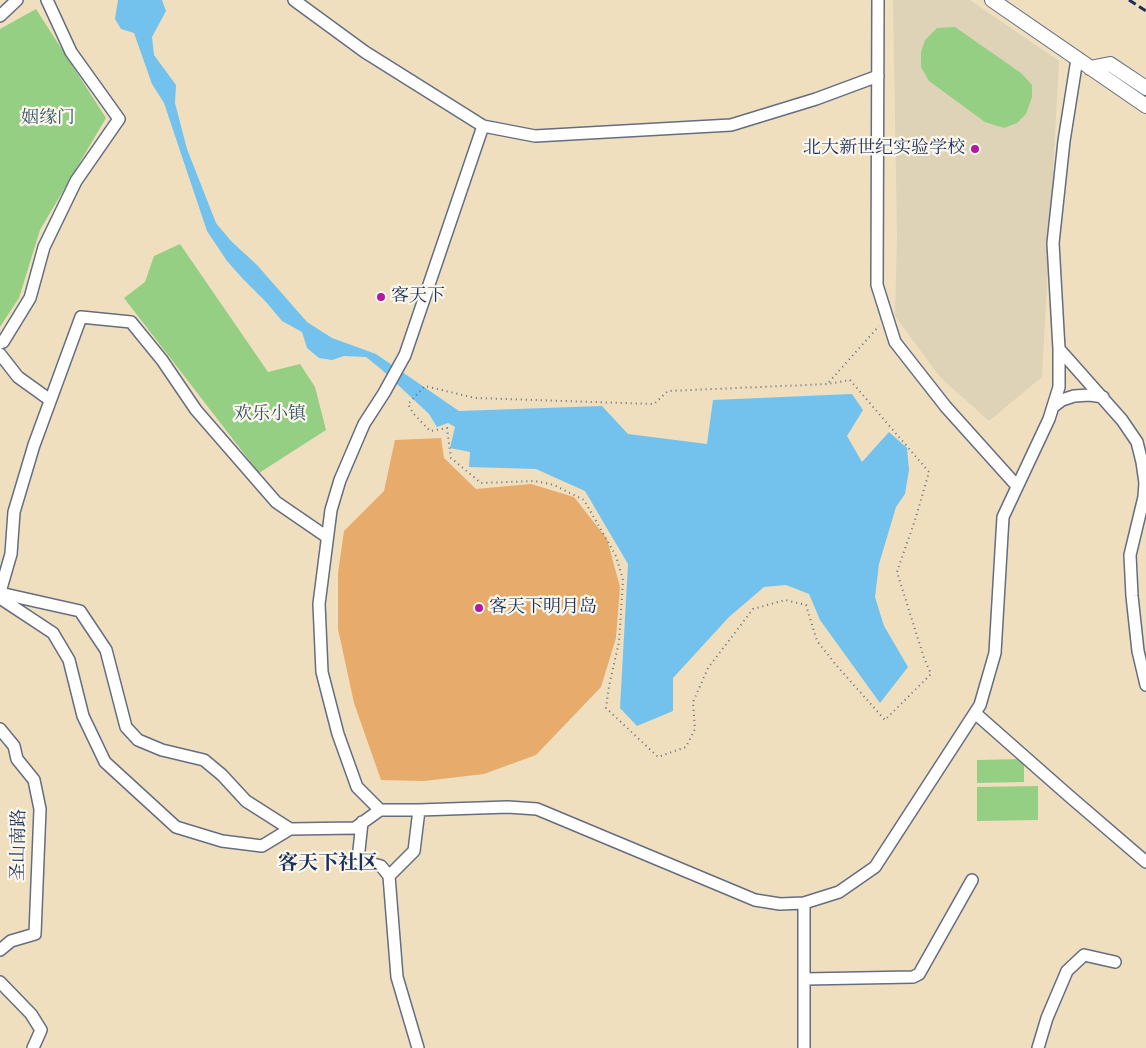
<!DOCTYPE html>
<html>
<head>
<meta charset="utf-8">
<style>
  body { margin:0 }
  canvas { display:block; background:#efdfbf }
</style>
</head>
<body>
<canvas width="1146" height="1048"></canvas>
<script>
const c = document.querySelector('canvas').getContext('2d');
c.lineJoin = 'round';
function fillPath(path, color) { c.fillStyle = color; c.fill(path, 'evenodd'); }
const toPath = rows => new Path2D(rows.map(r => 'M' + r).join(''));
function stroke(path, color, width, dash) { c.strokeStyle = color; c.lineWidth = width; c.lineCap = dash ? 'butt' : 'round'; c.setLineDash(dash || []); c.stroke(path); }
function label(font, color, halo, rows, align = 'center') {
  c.font = font + ' "IM FELL DW Pica","Noto Serif SC",serif'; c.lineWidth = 4.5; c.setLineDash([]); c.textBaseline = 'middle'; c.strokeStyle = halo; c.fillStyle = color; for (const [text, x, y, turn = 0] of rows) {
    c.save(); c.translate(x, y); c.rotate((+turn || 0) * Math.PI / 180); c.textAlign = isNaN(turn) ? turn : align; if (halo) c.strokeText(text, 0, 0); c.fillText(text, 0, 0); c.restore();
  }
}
const built = toPath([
  [893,0,970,0,1059,61,1042,377,989,421,940,377,895,316,897,237]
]);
const green = toPath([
  [36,9,106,118,40,230,19,298,0,327,0,29],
  [955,27,1021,73,1032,85,1032,97,1026,114,1017,123,1004,128,985,122,929,81,921,67,921,52,925,40,937,28],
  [180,244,268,372,300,364,315,387,326,430,259,473,124,298,145,282,154,256],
  [1024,759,1024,782,977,783,977,760],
  [1038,786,1038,820,977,821,977,787]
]);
const water = toPath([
  [118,0,162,0,166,11,152,37,154,55,176,85,175,103,187,149,216,223,231,241,257,265,307,322,332,338,376,354,459,411,602,406,628,434,707,444,713,400,852,394,863,410,847,436,862,462,889,432,907,448,909,470,905,494,896,507,879,564,875,597,884,626,908,667,880,703,820,620,809,594,786,585,764,587,729,617,673,678,673,711,637,726,620,708,628,564,585,491,536,469,469,467,470,452,450,448,455,427,448,423,437,427,429,414,381,369,366,357,344,356,332,360,319,358,307,348,302,332,282,321,266,302,243,279,227,261,207,231,164,103,152,84,134,33,121,29,115,19]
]);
const building = toPath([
  [441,438,444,458,476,489,531,484,574,497,607,539,620,587,616,638,601,687,536,755,484,774,424,781,381,780,354,703,338,629,338,573,344,531,384,491,395,440]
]);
const path = toPath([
  [850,380,929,472,916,517,897,572,924,658,931,674,885,720,837,666,817,641,806,605,785,600,753,609,708,668,693,702,695,729,686,747,658,757,606,708,609,686,619,642,623,580,616,556,584,500,554,485,535,481,481,483,451,458,447,428,430,431,413,413,408,404,425,386,475,398,654,404,668,391,828,384,850,380],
  [829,382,879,326]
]);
const minor = toPath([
  [294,0,365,52,483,126,535,136,731,125,816,99,878,76],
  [878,0,877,285,895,342,946,407,1017,486],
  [0,16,17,0],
  [0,343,3,342,30,298,44,247,76,181,119,119,71,52,47,0],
  [1059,349,1122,420,1137,442,1142,462,1145,483,1144,497,1130,555,1132,596,1138,651,1146,685],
  [0,354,18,377,50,400],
  [1053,407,1062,400,1074,396,1090,395,1103,397],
  [0,592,11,554,14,512,34,445,81,317,131,322,162,360,196,410,276,502,327,537],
  [0,593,80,611,106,650,126,727,138,740,162,750,204,760,222,775,246,801,290,829,355,828,380,810,419,810,508,807,537,809,755,900,780,904,804,903,839,892,875,867,980,705,995,653,1003,517,1049,419,1059,387,1059,349,1053,243,1064,141,1077,59],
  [0,598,53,633,69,660,83,716,105,762,176,827,222,841,262,846,290,829],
  [975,713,1068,795,1146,862],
  [0,729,14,746,17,759,34,780,40,809,35,934,11,941,0,950],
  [380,810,357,787,338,734,322,672,319,604,331,510,340,480,364,424,384,393,405,355,483,126],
  [362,822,358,860,381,866,389,876,397,977,418,1048],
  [389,876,414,851,419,810],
  [804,903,804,1048],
  [805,979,913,977,919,974,972,880],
  [0,982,31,1014,41,1030,33,1048],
  [1038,1048,1047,1018,1067,971,1084,955,1115,962]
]);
const tertiary = toPath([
  [992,0,1146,106],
  [1090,68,1110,64,1146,88]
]);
const rail = toPath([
  [1129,0,1146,11]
]);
const markers = [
  [975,149,5,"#b5179e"],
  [381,297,5,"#b5179e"],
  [479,608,5,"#b5179e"]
];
const parkNames = [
  ["姻缘门",48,119],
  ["欢乐小镇",270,415]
];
const poiNames = [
  ["北大新世纪实验学校",965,149,"right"],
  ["客天下",391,297],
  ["客天下明月岛",489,608]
];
const streetNames = [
  ["圣山南路",20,845,-89]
];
const quarterNames = [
  ["客天下社区",328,865]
];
fillPath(built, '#ded3b6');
fillPath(green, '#94cf84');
fillPath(water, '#72c2ed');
fillPath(building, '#e7ab6c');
stroke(minor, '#656d80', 14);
stroke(tertiary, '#656d80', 16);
stroke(path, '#656d80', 2, [1, 4]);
stroke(minor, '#fff', 11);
stroke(tertiary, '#fff', 14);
stroke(rail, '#1b2f5e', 3, [8, 4]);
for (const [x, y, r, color] of markers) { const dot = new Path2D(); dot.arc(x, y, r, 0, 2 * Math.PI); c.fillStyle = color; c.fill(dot); stroke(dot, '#fbf7ec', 2); }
label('18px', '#395768', '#fbf7ec', parkNames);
label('18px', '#1b2f5e', '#fbf7ec', poiNames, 'left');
label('18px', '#1b2f5e', '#fbf7ec', streetNames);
label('bold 20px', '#1b2f5e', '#fbf7ec', quarterNames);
</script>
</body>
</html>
